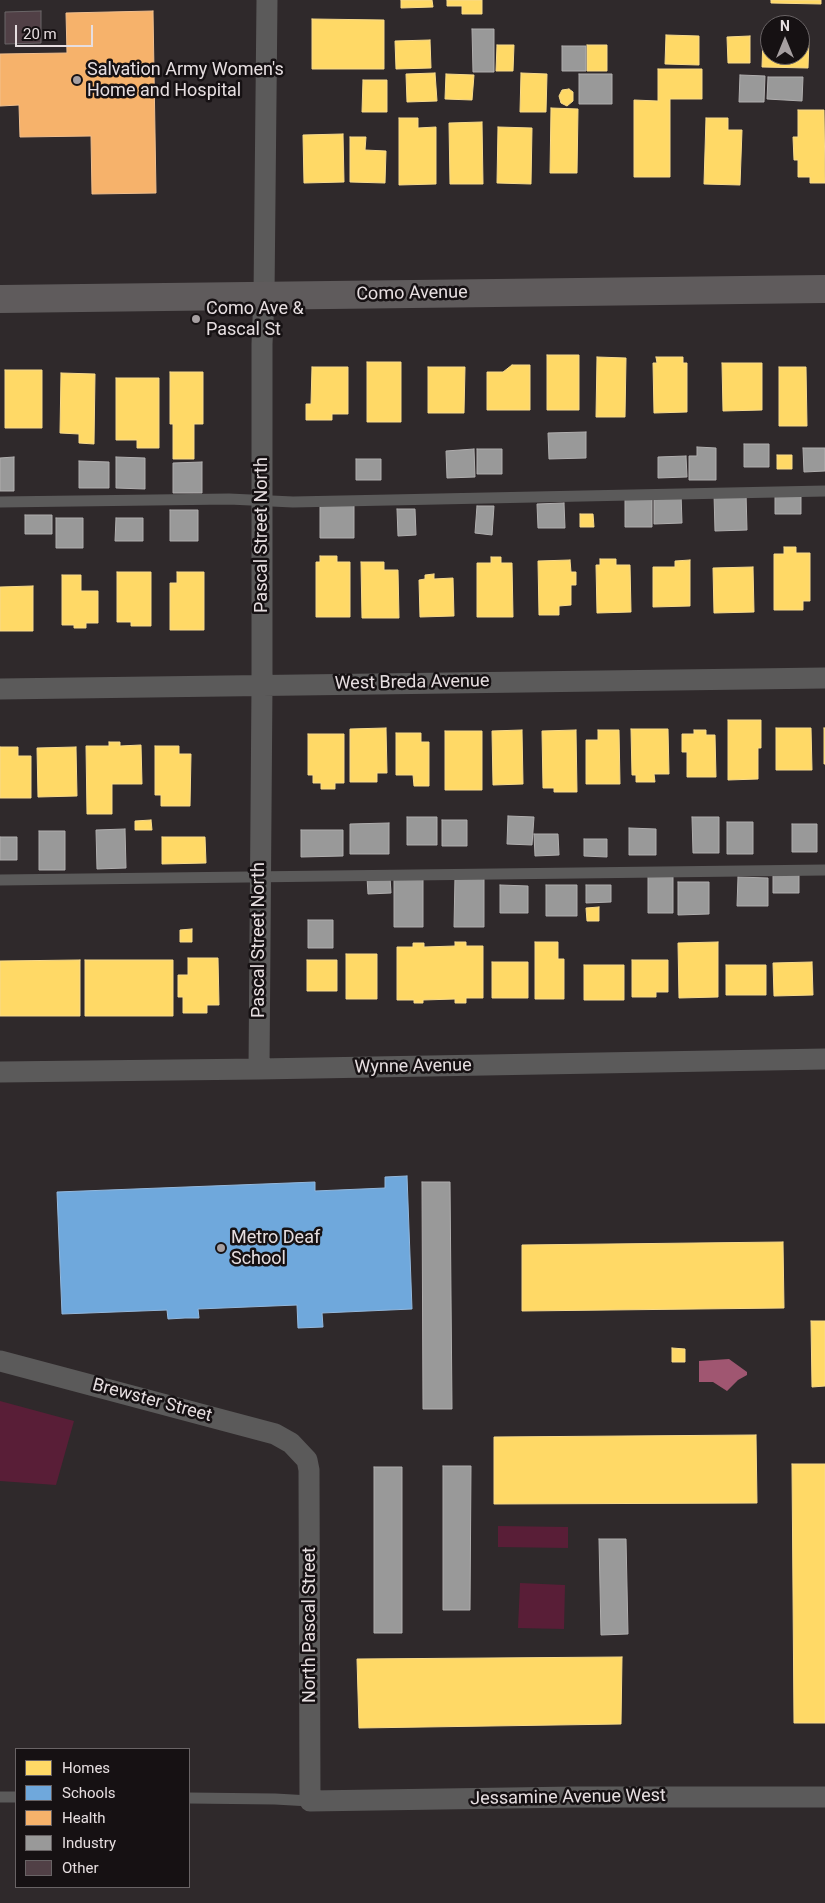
<!DOCTYPE html>
<html>
<head>
<meta charset="utf-8">
<style>
  body { margin:0 }
  #map { position:relative; width:825px; height:1903px; overflow:hidden; background:#2f292b; font-family:Roboto,sans-serif }
  canvas { display:block }
  .legend { position:absolute; left:15px; top:1748px; width:175px; height:140px; box-sizing:border-box; background:#161113; border:1px solid #696365; margin:0; padding:6px 9px; list-style:none; font-size:15px; color:#e6dee0 }
  .legend li { display:flex; align-items:center; gap:10px; height:25px }
  .legend b { width:25px; border:1px solid #696365 }
  .north { position:absolute; left:760px; top:15px; width:50px; height:50px; box-sizing:border-box; background:#161113; border:1px solid #696365; border-radius:50%; rotate:0deg; font-size:14px; font-weight:700; line-height:20px; text-align:center; color:#e6dee0 }
  .north::after { content:''; display:block; margin:auto; width:18px; height:22px; background:#a69fa1; clip-path:polygon(50% 0,100% 100%,50% 72%,0 100%) }
  .scale { position:absolute; left:15px; top:25px; width:78px; height:22px; box-sizing:border-box; border:2px solid #e6dee0; border-top:0; padding-left:6px; font-size:15px; line-height:18px; white-space:nowrap; color:#e6dee0; -webkit-text-stroke:4px #161113; paint-order:stroke }
</style>
</head>
<body>
<div id="map">
<canvas width="825" height="1903"></canvas>
<ul class="legend">
<li><b style="height:14px;background:#ffd966"></b>Homes</li>
<li><b style="height:14px;background:#6fa8dc"></b>Schools</li>
<li><b style="height:14px;background:#f6b26b"></b>Health</li>
<li><b style="height:14px;background:#999"></b>Industry</li>
<li><b style="height:14px;background:#514046"></b>Other</li>
</ul>
<div class="north">N</div>
<div class="scale">20 m</div>
</div>
<script>
const c = document.querySelector('canvas').getContext('2d');
c.lineJoin = 'round';
function fillPath(path, color) { c.fillStyle = color; c.fill(path, 'evenodd'); }
const toPath = rows => new Path2D(rows.map(r => 'M' + r).join(''));
function stroke(path, color, width, dash) { c.strokeStyle = color; c.lineWidth = width; c.lineCap = dash ? 'butt' : 'round'; c.setLineDash(dash || []); c.stroke(path); }
function label(font, color, halo, rows, align = 'center') {
  c.font = font + ' Roboto,sans-serif'; c.lineWidth = 5; c.setLineDash([]); c.textBaseline = 'middle'; c.strokeStyle = halo; c.fillStyle = color; for (const [text, x, y, turn = 0] of rows) {
    c.save(); c.translate(x, y); c.rotate((+turn || 0) * Math.PI / 180); c.textAlign = isNaN(turn) ? turn : align; if (halo) c.strokeText(text, 0, 0); c.fillText(text, 0, 0); c.restore();
  }
}
const green = toPath([
  [0,1401,74,1421,56,1485,0,1481],
  [498,1526,568,1527,568,1548,498,1547],
  [520,1583,565,1585,564,1629,518,1628]
]);
const water = toPath([
  [729,1359,747,1372,747,1375,738,1380,727,1391,713,1382,699,1382,699,1361]
]);
const homes = toPath([
  [401,0,432,0,433,7,401,8,401,0],
  [447,0,482,0,482,14,462,14,462,6,447,6,447,0],
  [771,0,821,0,821,4,771,3,771,0],
  [312,19,384,20,384,69,312,69,312,19],
  [666,35,699,36,699,65,665,64,666,35],
  [750,36,750,63,728,63,727,37,750,36],
  [763,39,770,39,770,55,800,55,800,40,809,40,808,68,762,67,763,39],
  [430,40,431,68,396,69,395,41,430,40],
  [497,45,514,45,513,71,496,71,497,45],
  [587,45,607,45,607,71,587,71,587,45],
  [658,69,702,69,702,99,670,99,670,177,634,177,634,100,658,101,658,69],
  [435,73,437,101,407,102,406,74,435,73],
  [521,73,547,74,546,112,520,112,521,73],
  [446,74,474,75,472,100,445,99,446,74],
  [363,80,387,80,387,112,362,112,363,80],
  [569,89,573,92,573,101,567,106,561,103,559,96,562,90,569,89],
  [551,108,578,109,577,173,550,173,551,108],
  [798,110,824,110,825,183,810,183,810,177,798,177,798,160,794,160,793,137,798,137,798,110],
  [399,118,418,118,418,128,436,127,436,184,399,185,399,118],
  [706,118,728,118,728,130,742,130,740,185,704,184,706,118],
  [482,122,483,184,450,184,449,123,482,122],
  [498,127,532,128,531,184,497,183,498,127],
  [343,134,344,182,304,183,303,135,343,134],
  [350,137,366,137,365,150,386,151,385,183,350,182,350,137],
  [547,355,579,355,579,410,547,410,547,355],
  [597,357,626,358,625,417,596,417,597,357],
  [656,357,683,357,683,363,687,363,687,412,654,413,653,363,657,363,656,357],
  [367,362,401,362,401,422,367,422,367,362],
  [722,363,762,363,762,410,723,411,722,363],
  [512,365,530,365,530,410,487,410,487,372,503,372,512,365],
  [312,367,348,367,348,414,332,414,332,420,306,420,306,404,311,404,312,367],
  [428,367,465,367,464,413,428,413,428,367],
  [779,367,806,367,807,426,779,426,779,367],
  [5,370,42,370,42,428,5,428,5,370],
  [170,372,203,372,203,424,194,424,194,459,173,459,173,424,170,424,170,372],
  [61,373,95,374,94,444,79,443,79,434,60,433,61,373],
  [116,378,159,378,159,448,137,448,137,440,116,440,116,378],
  [777,455,792,455,792,469,777,469,777,455],
  [580,514,593,514,594,527,580,527,580,514],
  [784,547,796,547,796,553,810,553,810,601,803,601,803,610,774,610,774,554,784,554,784,547],
  [320,556,337,556,337,562,350,562,350,617,316,617,316,562,320,562,320,556],
  [491,557,501,557,501,563,512,563,513,617,477,617,477,563,491,563,491,557],
  [600,559,616,559,616,565,630,565,631,612,597,613,596,565,600,565,600,559],
  [570,560,571,572,576,572,576,585,571,585,571,605,559,606,559,615,539,615,538,561,570,560],
  [690,560,690,606,653,607,653,567,675,567,675,561,690,560],
  [361,562,384,562,384,570,398,570,399,618,362,618,361,562],
  [753,567,754,612,714,613,713,568,753,567],
  [117,572,151,572,151,626,131,626,131,622,117,622,117,572],
  [177,572,204,572,204,630,170,630,170,583,177,583,177,572],
  [434,574,434,579,453,578,454,616,420,617,419,580,425,579,425,575,434,574],
  [62,575,81,575,81,591,98,591,98,623,86,623,86,628,74,628,74,625,62,625,62,575],
  [33,586,33,631,0,631,0,587,33,586],
  [728,720,761,720,761,748,758,748,758,779,728,780,728,720],
  [386,728,387,773,377,773,377,782,350,782,350,729,386,728],
  [776,728,811,728,812,770,776,770,776,728],
  [824,728,825,728,825,764,824,764,824,728],
  [631,729,668,729,669,774,654,774,655,782,636,782,636,775,632,775,631,729],
  [522,730,523,784,493,785,492,731,522,730],
  [576,730,577,792,554,792,554,788,543,788,542,731,576,730],
  [598,730,619,730,620,784,586,784,586,740,598,740,598,730],
  [694,730,706,730,706,735,715,735,716,777,687,777,687,752,682,752,682,734,694,734,694,730],
  [445,731,482,731,482,790,445,790,445,731],
  [396,733,421,733,421,742,429,742,429,786,414,786,413,775,396,775,396,733],
  [308,734,344,734,344,783,335,783,335,789,321,789,321,783,313,783,313,775,308,775,308,734],
  [109,742,120,742,120,746,141,745,142,784,112,784,112,814,87,814,86,746,109,746,109,742],
  [155,746,179,746,179,754,191,754,190,806,161,806,161,795,155,795,155,746],
  [0,747,18,747,18,756,31,756,31,798,0,798,0,747],
  [76,747,77,796,38,797,37,748,76,747],
  [151,820,152,830,135,830,135,821,151,820],
  [162,837,205,837,206,863,162,864,162,837],
  [599,907,599,921,587,921,586,908,599,907],
  [192,929,192,942,180,942,180,930,192,929],
  [455,942,466,942,466,946,483,946,483,998,466,998,466,1003,455,1003,455,999,423,1000,423,1003,414,1003,414,1000,397,1000,397,947,413,947,413,943,424,943,424,947,455,946,455,942],
  [535,942,558,942,558,959,564,959,564,999,535,999,535,942],
  [718,942,718,997,679,998,678,943,718,942],
  [346,954,377,954,377,999,346,999,346,954],
  [188,958,218,958,219,1005,207,1005,207,1013,183,1013,183,997,178,997,178,975,188,975,188,958],
  [80,960,80,1016,0,1016,0,961,80,960],
  [85,960,173,960,173,1016,85,1016,85,960],
  [307,960,337,960,337,991,307,991,307,960],
  [632,960,668,960,668,992,656,992,656,997,632,997,632,960],
  [492,962,528,962,528,998,492,998,492,962],
  [812,962,813,995,774,996,773,963,812,962],
  [584,965,624,965,624,1000,584,1000,584,965],
  [726,965,766,965,766,995,726,995,726,965],
  [783,1242,784,1308,522,1311,522,1245,783,1242],
  [811,1321,825,1321,825,1386,812,1387,811,1321],
  [672,1348,685,1349,685,1362,672,1362,672,1348],
  [756,1435,757,1503,494,1504,494,1437,756,1435],
  [792,1464,825,1464,825,1723,794,1723,792,1464],
  [622,1657,621,1724,359,1728,357,1659,622,1657]
]);
const schools = toPath([
  [407,1176,412,1309,322,1313,323,1327,298,1328,297,1305,198,1309,199,1318,185,1318,168,1319,167,1310,62,1314,57,1192,315,1182,315,1191,385,1188,385,1177,407,1176]
]);
const health = toPath([
  [153,11,156,193,92,194,91,136,20,137,19,105,0,106,0,54,67,53,66,13,153,11]
]);
const industry = toPath([
  [472,29,494,29,494,72,473,72,472,29],
  [562,46,586,46,586,71,562,71,562,46],
  [579,74,612,74,612,104,579,104,579,74],
  [740,75,765,76,764,102,739,102,740,75],
  [768,77,803,77,802,101,767,99,768,77],
  [586,432,586,458,549,459,548,433,586,432],
  [744,444,769,444,769,467,744,467,744,444],
  [697,447,716,448,716,480,689,480,689,456,697,456,697,447],
  [803,448,825,448,825,471,804,472,803,448],
  [474,449,475,477,447,478,446,451,474,449],
  [477,449,502,449,502,474,477,474,477,449],
  [686,456,687,477,658,478,658,457,686,456],
  [14,457,14,491,0,491,0,458,14,457],
  [116,457,145,458,145,489,116,488,116,457],
  [356,459,381,459,381,480,356,480,356,459],
  [79,461,109,462,109,488,79,488,79,461],
  [202,462,202,493,173,493,173,463,202,462],
  [746,493,747,530,715,531,714,494,746,493],
  [654,494,681,494,682,523,654,524,654,494],
  [775,494,801,494,801,514,775,514,775,494],
  [625,495,652,495,652,527,625,527,625,495],
  [320,503,354,503,354,538,320,538,320,503],
  [564,503,565,528,538,528,537,504,564,503],
  [477,506,494,506,492,535,475,533,477,506],
  [397,509,415,509,416,535,398,536,397,509],
  [170,510,198,510,198,541,170,541,170,510],
  [25,515,52,515,52,534,25,534,25,515],
  [56,518,83,518,83,548,56,548,56,518],
  [116,518,143,518,143,541,115,541,116,518],
  [508,816,534,817,532,845,507,844,508,816],
  [407,817,437,817,437,845,407,845,407,817],
  [692,817,719,817,719,853,693,853,692,817],
  [442,820,467,820,467,846,442,846,442,820],
  [727,822,753,822,753,854,727,854,727,822],
  [389,823,389,854,350,854,350,824,389,823],
  [792,824,817,824,817,852,792,852,792,824],
  [629,828,656,829,656,855,629,855,629,828],
  [125,829,126,868,97,869,96,830,125,829],
  [301,830,343,830,343,856,301,857,301,830],
  [39,831,65,831,65,870,39,870,39,831],
  [534,834,558,834,559,855,535,856,534,834],
  [0,837,17,837,17,860,0,860,0,837],
  [584,839,607,839,607,857,584,856,584,839],
  [773,873,799,874,799,893,773,893,773,873],
  [367,877,390,877,391,893,368,894,367,877],
  [394,877,423,877,423,927,394,927,394,877],
  [455,877,484,877,484,927,454,927,455,877],
  [648,877,673,877,673,913,648,913,648,877],
  [738,877,768,878,768,906,737,906,738,877],
  [678,882,709,882,709,914,678,915,678,882],
  [500,885,528,886,528,913,500,913,500,885],
  [546,885,577,885,577,916,546,916,546,885],
  [586,885,611,885,611,902,586,903,586,885],
  [308,920,333,920,333,948,308,948,308,920],
  [422,1182,450,1182,452,1409,423,1409,422,1182],
  [443,1466,471,1466,470,1610,443,1610,443,1466],
  [374,1467,402,1467,402,1633,374,1633,374,1467],
  [599,1539,626,1539,628,1634,601,1635,599,1539]
]);
const building = toPath([
  [41,11,41,43,5,44,5,12,41,11]
]);
const lane = toPath([
  [0,502,229,499,293,502,825,491],
  [0,880,825,870],
  [0,1797,16,1797],
  [189,1798,275,1799,310,1801]
]);
const street = toPath([
  [0,689,825,678],
  [259,1069,262,685,262,344,264,296,267,0],
  [0,1072,259,1069,825,1059],
  [0,1361,275,1434,291,1443,307,1460,309,1470,310,1801,575,1797,825,1797]
]);
const secondary = toPath([
  [0,299,825,289]
]);
const markers = [
  [77,80,5,"#a69fa1"],
  [196,319,5,"#a69fa1"],
  [221,1248,5,"#a69fa1"]
];
const poiNames = [
  ["Salvation Army Women's",87,70],
  ["Home and Hospital",87,91],
  ["Como Ave &",206,309],
  ["Pascal St",206,330],
  ["Metro Deaf",231,1238],
  ["School",231,1259]
];
const streetNames = [
  ["Como Avenue",412,294,-1],
  ["Pascal Street North",262,535,-90],
  ["West Breda Avenue",412,683,-1],
  ["Pascal Street North",259,940,-90],
  ["Wynne Avenue",413,1067,-1],
  ["Brewster Street",152,1401,15],
  ["North Pascal Street",310,1625,-90],
  ["Jessamine Avenue West",568,1798,-1]
];
fillPath(green, '#591e37');
fillPath(water, '#a05671');
fillPath(homes, '#ffd966');
stroke(homes, '#f8da8b', 1);
fillPath(schools, '#6fa8dc');
stroke(schools, '#93b8dd', 1);
fillPath(health, '#f6b26b');
stroke(health, '#f1bf8e', 1);
fillPath(industry, '#999');
stroke(industry, '#b0aeae', 1);
fillPath(building, '#514046');
stroke(building, '#6b6668', 1);
stroke(lane, '#5b5a5a', 11);
stroke(street, '#5b5a5a', 21);
stroke(secondary, '#5f5b5c', 28);
for (const [x, y, r, color] of markers) { const dot = new Path2D(); dot.arc(x, y, r, 0, 2 * Math.PI); c.fillStyle = color; c.fill(dot); stroke(dot, '#161113', 2); }
label('18px', '#e6dee0', '#161113', poiNames, 'left');
label('18px', '#e6dee0', '#161113', streetNames);
</script>
</body>
</html>
